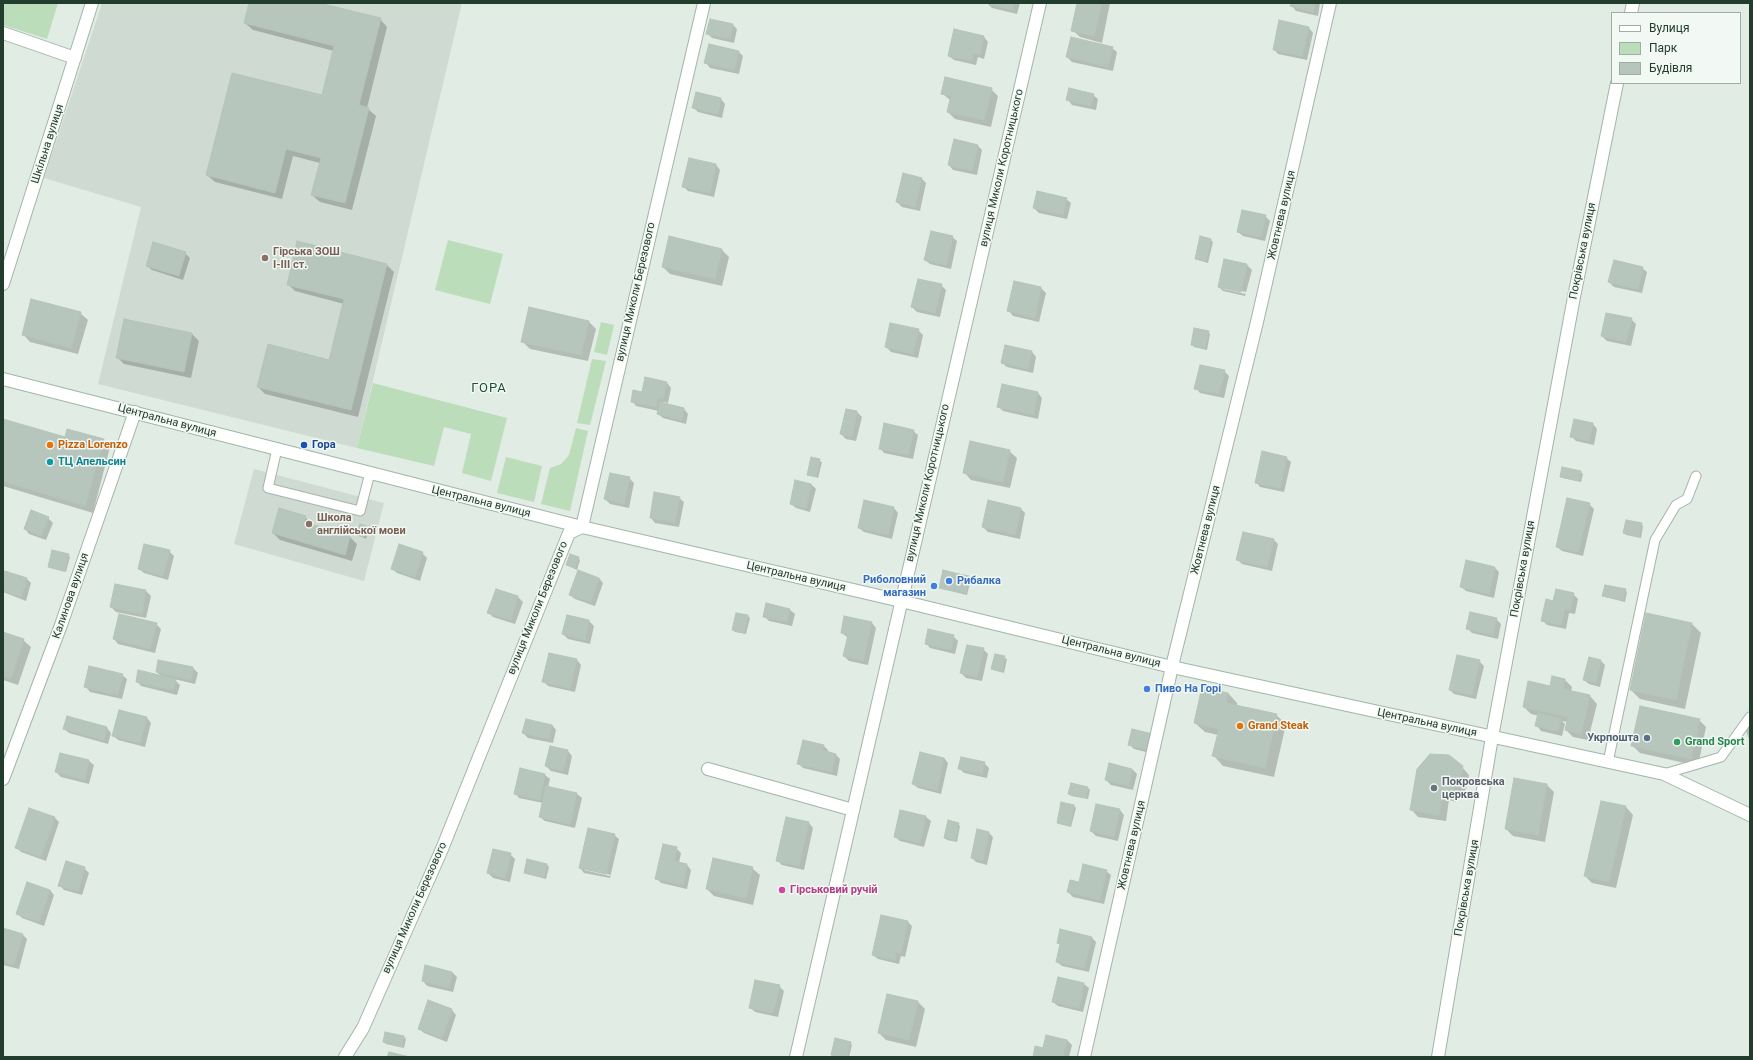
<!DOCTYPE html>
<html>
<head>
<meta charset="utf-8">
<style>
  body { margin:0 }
  #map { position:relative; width:1753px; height:1060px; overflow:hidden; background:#e1ece4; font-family:Roboto,sans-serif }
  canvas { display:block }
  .frame { position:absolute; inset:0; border:4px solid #223c2d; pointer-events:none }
  .legend { position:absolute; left:1611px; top:12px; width:130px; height:72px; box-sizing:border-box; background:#f2f8f3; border:1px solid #9fada4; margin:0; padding:5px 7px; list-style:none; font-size:12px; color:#223c2d }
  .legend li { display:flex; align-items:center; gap:8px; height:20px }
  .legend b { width:20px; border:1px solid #9fada4 }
</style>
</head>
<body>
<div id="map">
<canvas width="1753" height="1060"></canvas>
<div class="frame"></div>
<ul class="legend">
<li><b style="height:5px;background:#fff"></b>Вулиця</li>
<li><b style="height:11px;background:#bcddba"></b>Парк</li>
<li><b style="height:11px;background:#b7c6bc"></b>Будівля</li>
</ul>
</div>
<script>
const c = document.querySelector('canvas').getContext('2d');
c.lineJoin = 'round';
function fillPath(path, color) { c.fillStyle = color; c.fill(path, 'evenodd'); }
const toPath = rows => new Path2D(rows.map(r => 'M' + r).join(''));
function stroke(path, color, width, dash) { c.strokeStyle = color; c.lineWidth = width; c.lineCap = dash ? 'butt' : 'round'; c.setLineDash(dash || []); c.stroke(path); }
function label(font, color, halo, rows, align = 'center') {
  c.font = font + ' Roboto,sans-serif'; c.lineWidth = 3; c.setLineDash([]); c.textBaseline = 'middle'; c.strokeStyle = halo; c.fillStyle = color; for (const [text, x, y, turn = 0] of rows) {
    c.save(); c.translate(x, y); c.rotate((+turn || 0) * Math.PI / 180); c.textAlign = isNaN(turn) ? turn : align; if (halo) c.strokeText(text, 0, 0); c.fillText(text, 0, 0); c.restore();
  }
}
const built = toPath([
  [102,3,462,3,357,448,98,384,141,207,44,178],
  [254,469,384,503,364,581,234,544]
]);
const green = toPath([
  [3,3,58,3,47,39,3,25],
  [448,240,503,254,490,304,435,290],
  [601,322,614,325,607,355,594,352],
  [592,359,606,361,590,425,577,423],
  [373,383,507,418,491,481,462,473,471,434,444,427,434,466,357,448],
  [576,428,588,431,570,511,541,504,550,468,561,464,569,455],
  [506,457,542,466,534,502,497,493]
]);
const shadow = toPath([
  [250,3,315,3,380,19,387,27,367,108,376,116,352,210,320,202,312,195,320,163,293,156,282,199,215,182,207,175,322,96,334,51,253,30,245,23],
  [987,3,1020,3,1017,14,992,8],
  [1078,3,1110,3,1102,43,1080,37,1072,30],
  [1292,3,1320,3,1318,16,1296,11,1292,6],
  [733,25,737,29,734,43,712,38,707,33],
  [1309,28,1313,33,1307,60,1278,54,1274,49],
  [955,31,984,37,988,42,984,59,978,57,976,65,954,60,949,56],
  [1112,48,1117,52,1113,71,1072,62,1067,57],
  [738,51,743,56,739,74,710,68,706,63],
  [991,89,998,96,991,127,955,119,948,112,951,101,943,94],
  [1093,95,1098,99,1096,110,1072,105,1068,100],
  [721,99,725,104,722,118,698,112,693,107],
  [954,140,978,146,982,150,977,175,953,170,949,165],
  [689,159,716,165,720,170,714,197,688,191,683,186],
  [922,179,926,183,920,211,902,207,897,202],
  [1066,199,1071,203,1067,219,1039,213,1034,208],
  [1265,216,1270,221,1265,241,1243,236,1238,232],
  [952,237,957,241,951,269,930,264,925,260],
  [1201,237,1211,240,1213,242,1208,263,1198,260,1196,258],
  [669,238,722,250,729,257,722,286,670,274,663,267],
  [298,242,387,265,394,272,358,417,265,394,258,387,330,361,344,304,295,291,288,284],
  [185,253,190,258,183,280,152,270,147,266],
  [1225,260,1247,265,1252,270,1245,296,1223,291,1219,287],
  [1223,287,1246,292,1246,294,1223,289],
  [1642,268,1647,272,1642,293,1614,287,1609,282],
  [1015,282,1041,288,1046,293,1039,322,1013,316,1009,311],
  [941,285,946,290,940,317,917,312,912,307],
  [80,313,88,320,78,354,30,342,23,334],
  [1631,319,1636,324,1631,346,1607,341,1602,336],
  [588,321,596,329,588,361,530,349,522,341],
  [918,330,923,335,918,358,891,352,886,347],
  [1208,332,1210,334,1207,350,1194,347,1192,345],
  [192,334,199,341,191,378,124,364,117,357],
  [1032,352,1036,357,1033,373,1007,367,1002,363],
  [1224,371,1229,376,1224,398,1200,393,1196,388],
  [667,383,671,388,668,403,663,402,662,404,684,409,688,414,686,424,663,418,658,414,659,411,636,406,632,401,642,393],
  [1003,385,1038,393,1042,398,1038,419,1003,411,998,406],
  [847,410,857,412,862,417,856,441,846,439,841,434],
  [3,420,65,438,103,440,110,447,93,513,3,486],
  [1593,424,1597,429,1594,445,1576,441,1571,436],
  [913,431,918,435,913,459,884,453,880,448],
  [1009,451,1017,458,1010,488,971,480,964,472],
  [812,458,822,462,818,478,808,474],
  [1286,458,1291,462,1284,492,1260,487,1256,482],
  [1581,472,1583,474,1581,482,1563,478,1561,476],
  [629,478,634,483,629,508,610,504,605,499],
  [811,484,816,489,810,512,796,508,791,504],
  [679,498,684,502,679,527,655,523,651,518],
  [1589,504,1594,509,1583,556,1562,551,1557,547],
  [894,508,898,513,892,539,864,532,859,528],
  [1021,509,1025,513,1020,539,988,532,983,527],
  [305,517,312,524,312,526,350,537,357,544,352,561,280,540,273,533],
  [48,518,53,523,46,540,29,534,25,529],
  [1641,524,1643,526,1641,538,1626,535,1624,533],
  [360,525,369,529,366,539,358,535],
  [1273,539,1278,544,1272,571,1242,564,1237,559],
  [169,551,174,556,168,580,144,573,139,569],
  [422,553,427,558,420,581,397,573,392,569],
  [68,555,70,557,66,572,51,568,49,566],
  [578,558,580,560,577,570,567,565],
  [1467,561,1495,568,1499,572,1494,598,1466,591,1461,587],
  [943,571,969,577,971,579,967,595,942,589,940,587],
  [599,578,603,583,595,606,575,599,570,595],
  [27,579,31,583,26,601,3,592,3,581],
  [116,585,146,591,151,596,146,618,116,612,111,607],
  [496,590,518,597,523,602,515,624,493,617,489,613],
  [1625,590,1627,592,1625,602,1605,597,1603,595],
  [1573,594,1578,599,1575,614,1569,613,1566,629,1547,625,1542,620,1554,602],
  [767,604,790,610,795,614,792,626,769,621,764,616],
  [736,614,748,616,750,618,746,634,735,632,733,630],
  [567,616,589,621,594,626,590,644,568,639,563,634],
  [845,617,872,623,876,628,868,665,849,661,844,656,848,638,842,633],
  [1496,619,1501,624,1498,639,1472,633,1467,628],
  [156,624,161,629,155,653,118,644,114,639],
  [1692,624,1701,633,1685,709,1640,699,1631,690],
  [3,633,23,640,31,647,18,685,3,680],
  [953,636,958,641,955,654,930,648,926,643],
  [983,649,988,654,982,681,966,678,961,673],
  [996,655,1007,659,1004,673,992,669],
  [577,660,581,665,575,692,548,686,544,682],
  [1600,660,1605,665,1600,687,1589,684,1584,680],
  [159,661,193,668,198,673,195,684,174,679,180,685,177,695,141,686,137,681,162,677,157,672],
  [1479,661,1484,666,1476,699,1454,694,1450,690],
  [122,675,127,679,122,699,90,692,86,687],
  [1553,678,1565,680,1572,687,1571,692,1590,696,1597,704,1588,740,1573,737,1566,730,1568,722,1562,721,1565,724,1562,736,1541,731,1537,726,1539,716,1531,714,1524,707,1551,687],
  [1228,693,1237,703,1237,706,1276,715,1286,724,1274,777,1223,766,1214,756,1218,735,1205,732,1195,723],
  [120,711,147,718,151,723,145,747,118,740,113,735],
  [1699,720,1706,727,1698,766,1640,753,1633,746],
  [552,725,556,730,553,743,528,738,523,733],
  [107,728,111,733,108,744,69,733,64,729],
  [1153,735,1154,754,1134,749,1129,744],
  [823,745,828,750,827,753,836,755,840,759,837,776,803,768,798,763],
  [568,751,572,756,568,775,551,771,546,766],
  [60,754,89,761,94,765,89,784,61,777,56,772],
  [944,758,948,763,941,794,918,788,913,784],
  [984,763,989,768,987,778,964,773,959,768],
  [1110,764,1132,769,1137,774,1133,790,1111,785,1106,780],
  [1462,767,1469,775,1466,789,1456,802,1449,800,1446,821,1418,817,1411,809],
  [520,769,545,775,550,779,548,787,577,794,582,798,575,828,545,821,540,817,543,803,519,798,515,793],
  [1547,785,1554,792,1545,842,1513,836,1506,829],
  [1088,788,1090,790,1088,799,1071,796,1069,794],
  [1602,802,1626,807,1633,815,1616,888,1592,883,1585,876],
  [1097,805,1120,810,1124,815,1118,841,1096,836,1091,831],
  [1074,806,1076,808,1071,827,1060,824,1058,822],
  [30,809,55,818,59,822,46,861,21,852,17,848],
  [901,811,926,817,931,821,924,847,900,841,895,837],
  [809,823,813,828,804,870,782,865,777,860],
  [958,824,960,826,957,842,947,840,945,838],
  [989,833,993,837,987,865,976,862,972,858],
  [614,835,619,839,610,878,584,873,580,868],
  [584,868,611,875,610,876,584,870],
  [676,848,681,853,679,863,687,865,691,870,687,889,661,883,656,878],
  [510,854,515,859,510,882,493,878,488,873],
  [528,860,547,865,549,867,546,879,527,874,525,872],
  [84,868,89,873,82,895,64,890,60,885],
  [752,868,760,875,753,905,714,896,707,889],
  [1106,871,1111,875,1104,904,1073,897,1068,892,1080,884],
  [50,890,54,895,44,926,22,918,18,914],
  [908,922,912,926,905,957,901,956,899,964,878,959,873,955],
  [3,929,23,935,27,939,19,969,3,965],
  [1091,937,1096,942,1089,972,1062,966,1057,962,1061,946,1058,943],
  [426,967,452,972,457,977,453,992,427,986,423,981],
  [1059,978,1084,984,1089,988,1083,1012,1058,1006,1053,1002],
  [779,986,784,991,778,1017,755,1012,750,1007],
  [429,1002,452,1010,456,1015,447,1042,424,1033,419,1029],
  [918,1002,925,1009,916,1047,886,1040,879,1033],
  [1047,1036,1067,1040,1072,1045,1069,1057,1034,1057,1043,1049],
  [404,1037,406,1039,404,1048,386,1044,384,1042],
  [850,1043,852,1045,849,1057,834,1057,832,1055]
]);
const building = toPath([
  [249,3,319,3,381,18,359,105,369,108,345,203,311,195,321,158,286,149,275,193,206,175,232,73,322,95,334,46,244,23,249,3],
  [986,3,1014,3,1013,10,986,3],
  [1077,3,1102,3,1094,36,1071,31,1077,3],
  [1291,3,1315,3,1313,12,1290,6,1291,3],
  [710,19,733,24,730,39,706,34,710,19],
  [1279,20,1309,27,1302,56,1273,50,1279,20],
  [954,29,984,36,980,55,973,53,972,61,948,56,954,29],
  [1071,37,1113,47,1108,67,1066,57,1071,37],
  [709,44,739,51,734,70,704,63,709,44],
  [945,77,992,88,984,120,947,112,951,96,941,94,945,77],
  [1069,88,1094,94,1091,106,1066,100,1069,88],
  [696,92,721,98,718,114,692,108,696,92],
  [954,139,978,145,972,171,948,165,954,139],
  [689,158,716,164,710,193,682,187,689,158],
  [903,173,922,178,915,207,896,202,903,173],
  [1037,191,1067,198,1063,215,1033,208,1037,191],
  [1242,210,1266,215,1261,237,1237,232,1242,210],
  [931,231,953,236,946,265,924,260,931,231],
  [669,236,722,249,715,279,662,267,669,236],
  [1200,236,1211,239,1206,261,1195,259,1200,236],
  [297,241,387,264,351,410,257,387,268,344,329,360,344,299,287,285,297,241],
  [153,242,186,252,179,276,146,266,153,242],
  [1224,259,1247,264,1241,292,1218,287,1224,259],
  [1614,260,1643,267,1638,289,1608,282,1614,260],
  [918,279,942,284,935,313,911,307,918,279],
  [1014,281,1041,287,1035,318,1007,311,1014,281],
  [31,299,81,312,71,348,22,335,31,299],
  [529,307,589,321,581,355,521,342,529,307],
  [1606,313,1632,318,1626,342,1601,336,1606,313],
  [124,319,192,333,184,372,116,358,124,319],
  [890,323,919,329,913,354,885,347,890,323],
  [1194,328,1209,331,1205,348,1191,345,1194,328],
  [1005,345,1032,351,1028,369,1001,363,1005,345],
  [1200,365,1225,370,1219,394,1194,389,1200,365],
  [645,377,667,382,663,399,658,398,656,407,631,402,633,390,642,392,645,377],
  [1002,384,1038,392,1033,415,997,407,1002,384],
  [660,402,684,408,682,420,657,414,660,402],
  [846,409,857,411,852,437,840,434,846,409],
  [3,419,65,437,67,429,104,439,85,506,3,481,3,419],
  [1574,419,1593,423,1589,441,1570,437,1574,419],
  [884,423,914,430,908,455,879,449,884,423],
  [970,441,1010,450,1003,482,963,473,970,441],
  [1262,451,1287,457,1280,488,1255,483,1262,451],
  [811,457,820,459,816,477,807,475,811,457],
  [1562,467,1581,471,1579,481,1560,477,1562,467],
  [610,473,630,477,624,504,604,499,610,473],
  [795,480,811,484,806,508,790,504,795,480],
  [654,492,680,497,675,523,650,518,654,492],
  [1567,498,1590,503,1578,552,1556,547,1567,498],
  [864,500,894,507,888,535,858,528,864,500],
  [988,500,1021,508,1015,535,982,527,988,500],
  [279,508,306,516,304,522,350,536,345,555,272,533,279,508],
  [31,510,49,517,41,536,24,529,31,510],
  [1626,520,1642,523,1639,537,1623,533,1626,520],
  [360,524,367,526,364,537,356,535,360,524],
  [1243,532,1274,539,1267,567,1236,560,1243,532],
  [144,544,170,550,163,576,138,569,144,544],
  [399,544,423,552,415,577,391,569,399,544],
  [52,550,69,554,64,571,48,567,52,550],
  [570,554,579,557,575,568,566,565,570,554],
  [1466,560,1495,567,1489,594,1460,587,1466,560],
  [578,570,599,578,591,602,569,595,578,570],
  [943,570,959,574,955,591,939,588,943,570],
  [5,571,27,578,21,597,3,591,3,578,5,571],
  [959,574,969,576,966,593,955,591,959,574],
  [115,584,146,590,142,614,110,607,115,584],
  [1605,585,1626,589,1623,600,1602,596,1605,585],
  [496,589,518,596,511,620,487,613,496,589],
  [1556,589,1574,593,1570,610,1565,609,1561,625,1541,621,1546,599,1553,601,1556,589],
  [766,603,790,609,787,622,763,617,766,603],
  [1470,612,1497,618,1493,635,1466,629,1470,612],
  [736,613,748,615,744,633,732,630,736,613],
  [1646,613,1692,623,1676,700,1630,690,1646,613],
  [119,614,157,623,150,649,113,639,119,614],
  [567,615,589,620,585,640,562,634,567,615],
  [844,616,872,622,863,661,843,656,848,635,841,633,844,616],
  [928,629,954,635,951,650,925,644,928,629],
  [3,632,24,639,11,678,3,676,3,632],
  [967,645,984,648,977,677,960,673,967,645],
  [549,653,577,659,570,688,542,682,549,653],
  [995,654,1005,656,1002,672,991,669,995,654],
  [1457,655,1480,660,1472,695,1449,690,1457,655],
  [1589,657,1601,660,1596,683,1583,680,1589,657],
  [158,660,193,667,191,680,156,672,158,660],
  [89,666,123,674,118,695,84,687,89,666],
  [138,670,176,679,173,690,136,682,138,670],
  [1552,676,1565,679,1563,689,1590,695,1581,734,1565,730,1568,717,1523,707,1528,681,1550,686,1552,676],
  [1202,687,1228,693,1226,703,1277,714,1265,768,1212,756,1219,729,1194,723,1202,687],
  [1640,706,1700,719,1691,759,1631,746,1640,706],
  [119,710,147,717,140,743,112,736,119,710],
  [1538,713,1561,719,1558,731,1535,726,1538,713],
  [67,716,107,727,104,740,63,729,67,716],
  [526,719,552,725,549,739,522,733,526,719],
  [1750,723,1750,740,1744,725,1750,723],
  [1132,729,1153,734,1150,750,1128,745,1132,729],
  [803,740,824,745,822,750,836,754,832,772,797,764,803,740],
  [550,746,568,750,563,771,545,766,550,746],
  [920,752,944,758,937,790,912,784,920,752],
  [60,753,89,760,85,780,55,772,60,753],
  [1430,754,1449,755,1463,766,1459,782,1449,795,1442,794,1439,815,1410,810,1417,769,1430,754],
  [961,757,985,762,982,774,958,769,961,757],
  [1109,763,1132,769,1129,786,1105,780,1109,763],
  [520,768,545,774,540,800,514,794,520,768],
  [1514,778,1547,784,1538,835,1505,829,1514,778],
  [1071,783,1088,787,1086,798,1068,794,1071,783],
  [546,786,577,793,570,824,539,817,546,786],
  [1601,801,1626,806,1609,882,1584,876,1601,801],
  [1061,802,1074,805,1070,826,1057,823,1061,802],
  [1096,804,1120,809,1114,837,1090,831,1096,804],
  [29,808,55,817,41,857,15,848,29,808],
  [900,810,926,816,920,843,894,837,900,810],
  [786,817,809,822,799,866,776,861,786,817],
  [948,820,959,823,955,841,944,838,948,820],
  [588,828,615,834,606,874,579,868,588,828],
  [977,829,989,832,983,861,971,858,977,829],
  [663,844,677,847,674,861,687,864,683,885,655,879,663,844],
  [493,849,511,853,505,878,487,873,493,849],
  [713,858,753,867,746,898,706,889,713,858],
  [527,859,547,864,544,877,524,873,527,859],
  [66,861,85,867,78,891,58,886,66,861],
  [1083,864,1107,870,1100,900,1067,892,1070,880,1079,882,1083,864],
  [27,882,50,890,39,922,16,914,27,882],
  [881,915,908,921,901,953,896,952,895,960,872,955,881,915],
  [3,928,23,934,14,965,3,962,3,928],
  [1060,929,1092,937,1084,968,1056,962,1060,944,1057,943,1060,929],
  [425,965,452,972,449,988,422,981,425,965],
  [1058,977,1084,983,1079,1008,1052,1002,1058,977],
  [755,980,780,985,773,1013,749,1008,755,980],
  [887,994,918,1001,909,1040,878,1033,887,994],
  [428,1000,452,1009,442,1038,418,1029,428,1000],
  [385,1032,404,1036,402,1047,383,1042,385,1032],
  [1046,1035,1067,1040,1063,1057,1033,1057,1035,1046,1043,1048,1046,1035],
  [835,1038,851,1042,847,1057,831,1055,835,1038],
  [389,1052,410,1057,387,1057,389,1052]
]);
const lane = toPath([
  [277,449,268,488,360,511,370,473],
  [1608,762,1655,540,1676,505,1687,499,1696,476],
  [1664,774,1721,757,1750,717]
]);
const street = toPath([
  [1631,13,1633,3],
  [3,33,75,58],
  [3,284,92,3],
  [708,769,853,810],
  [3,779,61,625,135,412],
  [345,1057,363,1028,442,849,569,533,582,527,704,3],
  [796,1057,1040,3],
  [1084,1057,1174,658,1257,322,1330,3],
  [1438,1057,1492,737,1574,297,1617,83]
]);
const secondary = toPath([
  [3,379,582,527,901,601,1172,667,1664,774,1750,815]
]);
const markers = [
  [265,258,4,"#8d6e63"],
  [50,445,4,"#e8710a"],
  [304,445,4,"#1a4fb4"],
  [50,462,4,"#0f9aa8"],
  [309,524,4,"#8d6e63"],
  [949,581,4,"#3f7fe0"],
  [934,586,4,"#3f7fe0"],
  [1147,689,4,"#3f7fe0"],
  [1240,726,4,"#e8710a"],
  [1647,738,4,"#5c6f8a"],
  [1677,742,4,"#2e9e5b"],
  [1434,788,4,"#6b7280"],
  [782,890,4,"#d1479c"]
];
const streetNames = [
  ["Шкільна вулиця",48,144,-72],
  ["вулиця Миколи Коротницького",1002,168,-77],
  ["Жовтнева вулиця",1282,215,-77],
  ["Покрівська вулиця",1583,251,-79],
  ["вулиця Миколи Березового",636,292,-77],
  ["Центральна вулиця",167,421,15],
  ["вулиця Миколи Коротницького",928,483,-77],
  ["Центральна вулиця",481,502,14],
  ["Жовтнева вулиця",1206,530,-76],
  ["Покрівська вулиця",1523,569,-80],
  ["Центральна вулиця",796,577,13],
  ["Калинова вулиця",71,596,-71],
  ["вулиця Миколи Березового",538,608,-68],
  ["Центральна вулиця",1111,652,14],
  ["Центральна вулиця",1427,723,12],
  ["Жовтнева вулиця",1132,845,-77],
  ["Покрівська вулиця",1467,888,-80],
  ["вулиця Миколи Березового",415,908,-66]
];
const educationNames = [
  ["Гірська ЗОШ",273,252],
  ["І-ІІІ ст.",273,265],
  ["Школа",317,518],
  ["англійської мови",317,531]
];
const foodNames = [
  ["Pizza Lorenzo",58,445],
  ["Grand Steak",1248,726]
];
const transitNames = [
  ["Гора",312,445]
];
const cultureNames = [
  ["ТЦ Апельсин",58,462]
];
const shopNames = [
  ["Риболовний",926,580,"right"],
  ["магазин",926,593,"right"],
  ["Рибалка",957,581],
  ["Пиво На Горі",1155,689]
];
const serviceNames = [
  ["Укрпошта",1639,738]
];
const leisureNames = [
  ["Grand Sport",1685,742]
];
const worshipNames = [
  ["Покровська",1442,782],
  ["церква",1442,795]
];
const hotelNames = [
  ["Гірськовий ручій",790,890]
];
const quarterNames = [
  ["ГОРА",489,389]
];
fillPath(built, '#cfdbd2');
fillPath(green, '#bcddba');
fillPath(shadow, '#0003');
fillPath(building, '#b7c6bc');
stroke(building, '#b4c5b8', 1);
stroke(lane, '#a4b4a9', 11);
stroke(street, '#a4b4a9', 14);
stroke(secondary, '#a0b7a8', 14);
stroke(lane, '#fff', 9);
stroke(street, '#fff', 12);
stroke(secondary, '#fff', 12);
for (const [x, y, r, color] of markers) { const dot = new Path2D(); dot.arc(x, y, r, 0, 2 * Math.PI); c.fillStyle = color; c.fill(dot); stroke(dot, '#f2f8f3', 1.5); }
label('11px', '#223c2d', '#f2f8f3', streetNames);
label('bold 11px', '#785e54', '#f2f8f3', educationNames, 'left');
label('bold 11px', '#c56008', '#f2f8f3', foodNames, 'left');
label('bold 11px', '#164399', '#f2f8f3', transitNames, 'left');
label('bold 11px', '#0d838f', '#f2f8f3', cultureNames, 'left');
label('bold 11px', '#366cbe', '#f2f8f3', shopNames, 'left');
label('bold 11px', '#4e5e75', '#f2f8f3', serviceNames, 'right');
label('bold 11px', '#27864d', '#f2f8f3', leisureNames, 'left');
label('bold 11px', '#5b616d', '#f2f8f3', worshipNames, 'left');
label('bold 11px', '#b23c85', '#f2f8f3', hotelNames, 'left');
c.letterSpacing = '1px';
label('13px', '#1e4e33', '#f2f8f3', quarterNames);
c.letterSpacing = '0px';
</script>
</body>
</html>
